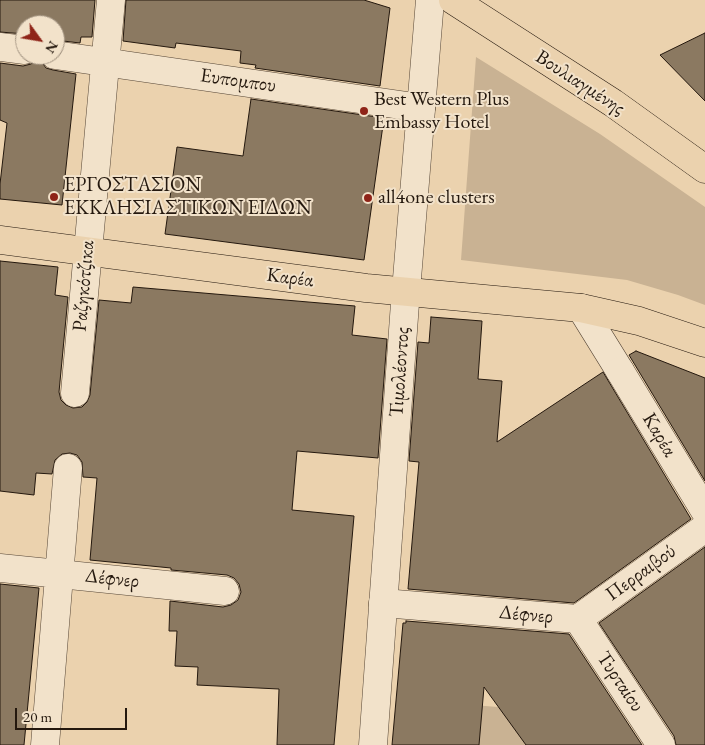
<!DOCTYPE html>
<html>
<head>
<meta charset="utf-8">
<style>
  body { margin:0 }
  #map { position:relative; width:705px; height:745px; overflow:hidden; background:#ebd2ae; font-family:"EB Garamond",serif }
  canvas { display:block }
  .north { position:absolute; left:15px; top:15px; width:50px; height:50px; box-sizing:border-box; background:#f2e2ca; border:1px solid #a0917f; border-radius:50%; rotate:122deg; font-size:14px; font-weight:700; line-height:20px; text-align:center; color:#24180e }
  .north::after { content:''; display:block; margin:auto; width:18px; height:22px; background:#8f2418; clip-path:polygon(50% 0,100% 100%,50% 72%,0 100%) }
  .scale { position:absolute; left:15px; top:708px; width:112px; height:22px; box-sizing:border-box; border:2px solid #24180e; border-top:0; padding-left:6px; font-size:15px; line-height:18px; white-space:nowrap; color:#24180e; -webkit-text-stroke:4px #f2e2ca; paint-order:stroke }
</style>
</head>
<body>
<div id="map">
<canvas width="705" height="745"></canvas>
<div class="north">N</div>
<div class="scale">20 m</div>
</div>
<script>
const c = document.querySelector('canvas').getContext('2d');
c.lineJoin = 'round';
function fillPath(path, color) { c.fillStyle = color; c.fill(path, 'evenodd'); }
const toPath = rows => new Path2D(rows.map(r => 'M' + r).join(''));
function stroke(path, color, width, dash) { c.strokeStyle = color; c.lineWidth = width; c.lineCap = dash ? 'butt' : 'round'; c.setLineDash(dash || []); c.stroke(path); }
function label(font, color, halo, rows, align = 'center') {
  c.font = font + ' "EB Garamond",serif'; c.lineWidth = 4; c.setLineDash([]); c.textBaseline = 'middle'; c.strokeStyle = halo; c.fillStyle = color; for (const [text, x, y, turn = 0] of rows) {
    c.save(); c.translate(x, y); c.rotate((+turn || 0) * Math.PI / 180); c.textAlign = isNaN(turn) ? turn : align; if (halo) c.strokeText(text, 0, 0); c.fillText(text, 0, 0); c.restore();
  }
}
const green = toPath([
  [476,57,600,134,705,207,705,305,678,295,627,280,461,260],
  [473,705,510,708,529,734,522,739,526,745,479,745]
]);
const building = toPath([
  [0,0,95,0,92,37,81,37,80,43,55,40,55,25,25,25,25,34,0,32,0,0],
  [126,0,364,0,390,8,380,86,255,68,256,65,240,63,241,51,176,43,175,48,123,41,126,0],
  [705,33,705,101,660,55,705,33],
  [40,55,41,61,46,68,53,70,76,74,62,205,0,199,0,184,7,123,0,120,0,63,23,66,31,64,37,60,40,55],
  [251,99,384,118,364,260,165,234,177,147,243,156,251,99],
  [0,261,58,267,55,295,68,297,59,392,61,400,66,405,73,408,82,407,87,402,90,395,99,300,131,303,133,287,355,306,352,335,387,339,378,458,297,451,292,510,354,516,334,745,277,745,279,689,197,685,198,667,175,666,177,631,169,631,170,601,223,607,231,605,238,600,241,592,239,584,234,578,227,575,171,570,171,568,90,560,97,478,83,477,82,462,77,455,70,453,62,454,55,460,52,474,36,473,34,495,0,491,0,261],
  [431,317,482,321,478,379,502,381,497,442,603,372,691,519,574,603,408,589,419,462,409,461,418,342,429,343,431,317],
  [636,351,705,378,705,481,629,355,636,351],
  [705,547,705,745,676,745,674,736,599,623,705,547],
  [0,584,39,588,24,745,0,745,0,584],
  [406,621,569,634,642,745,526,745,484,687,479,745,392,745,403,623,406,623,406,621]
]);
const pedestrian = toPath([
  [581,308,620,371]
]);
const minor = toPath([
  [0,47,25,50],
  [55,55,421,108],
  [620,371,705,511],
  [75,393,111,0],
  [0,568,225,591],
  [383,603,578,619],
  [578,619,705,528],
  [578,619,661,745],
  [45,745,68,468]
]);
const tertiary = toPath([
  [373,745,405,303,430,0]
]);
const primary = toPath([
  [453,0,613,103,705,169],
  [0,240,366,288,581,308,639,321,705,343]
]);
const markers = [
  [364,111,5,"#8f2418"],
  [54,197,5,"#8f2418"],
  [368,198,5,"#8f2418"]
];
const streetNames = [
  ["Ευπομπου",238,81,8],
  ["Βουλιαγμένης",580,83,33],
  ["Καρέα",290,278,7],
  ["Ραζηκότζικα",84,286,-85],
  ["Τιμολέοντος",400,372,-86],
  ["Καρέα",659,435,59],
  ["Περραιβού",641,573,-36],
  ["Δέφνερ",112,579,6],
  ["Δέφνερ",526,615,5],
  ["Τυρταίου",620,682,56]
];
const poiNames = [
  ["Best Western Plus",374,100],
  ["Embassy Hotel",374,123],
  ["ΕΡΓΟΣΤΑΣΙΟΝ",64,186],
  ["ΕΚΚΛΗΣΙΑΣΤΙΚΩΝ ΕΙΔΩΝ",64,209],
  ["all4one clusters",378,198]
];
fillPath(green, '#c9b293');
fillPath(building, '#8b7961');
stroke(building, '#24180e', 1);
stroke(pedestrian, '#564636', 29);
stroke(minor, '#564636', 29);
stroke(tertiary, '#564636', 29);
stroke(primary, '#24180e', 29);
stroke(pedestrian, '#f2e2ca', 28);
stroke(minor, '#f2e2ca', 28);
stroke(tertiary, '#f2e2ca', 28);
stroke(primary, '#ebd2ae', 28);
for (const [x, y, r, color] of markers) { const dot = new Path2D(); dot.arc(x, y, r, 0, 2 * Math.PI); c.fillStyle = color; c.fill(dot); stroke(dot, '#f2e2ca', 2); }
label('20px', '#24180e', '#f2e2ca', streetNames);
label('20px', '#24180e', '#f2e2ca', poiNames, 'left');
</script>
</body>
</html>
